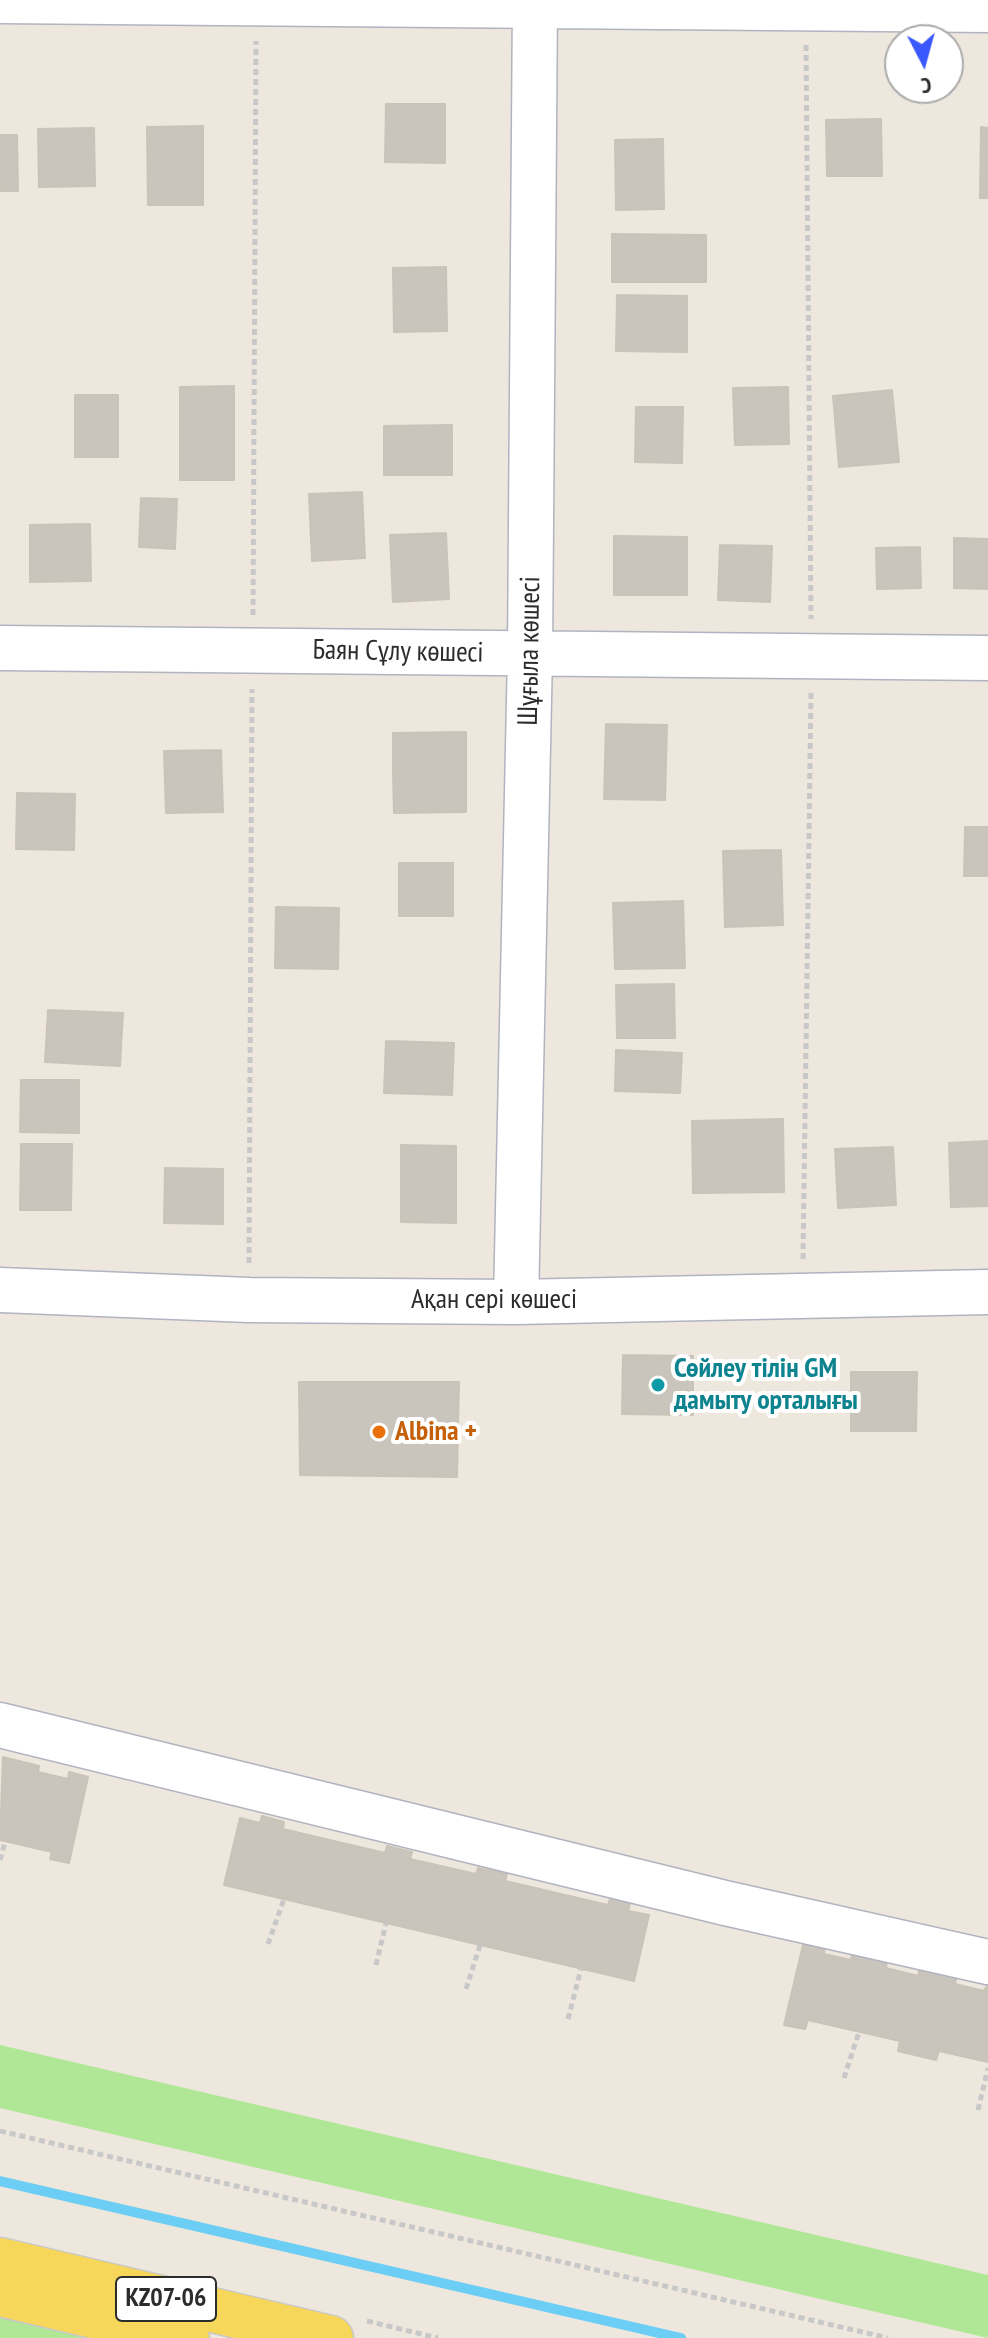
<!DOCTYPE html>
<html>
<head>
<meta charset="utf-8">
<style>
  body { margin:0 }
  #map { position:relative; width:988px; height:2338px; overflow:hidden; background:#eee7dd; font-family:"PT Sans Narrow",sans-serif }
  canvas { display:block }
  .north { position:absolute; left:884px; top:24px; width:80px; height:80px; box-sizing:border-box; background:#fff; border:2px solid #ababab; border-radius:50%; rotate:174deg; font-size:22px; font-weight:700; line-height:32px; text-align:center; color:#2c2c2c }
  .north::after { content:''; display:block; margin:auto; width:28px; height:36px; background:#3959ff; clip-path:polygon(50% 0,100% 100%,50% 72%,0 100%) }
</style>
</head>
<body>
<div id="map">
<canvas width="988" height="2338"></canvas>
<div class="north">С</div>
</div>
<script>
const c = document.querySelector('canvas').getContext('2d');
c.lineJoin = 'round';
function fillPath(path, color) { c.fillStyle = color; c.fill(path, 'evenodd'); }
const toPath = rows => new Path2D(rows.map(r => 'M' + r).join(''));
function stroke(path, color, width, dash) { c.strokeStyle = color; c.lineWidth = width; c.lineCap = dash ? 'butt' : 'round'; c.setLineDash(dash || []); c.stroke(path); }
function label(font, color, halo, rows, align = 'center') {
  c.font = font + ' "PT Sans Narrow",sans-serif'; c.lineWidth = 8; c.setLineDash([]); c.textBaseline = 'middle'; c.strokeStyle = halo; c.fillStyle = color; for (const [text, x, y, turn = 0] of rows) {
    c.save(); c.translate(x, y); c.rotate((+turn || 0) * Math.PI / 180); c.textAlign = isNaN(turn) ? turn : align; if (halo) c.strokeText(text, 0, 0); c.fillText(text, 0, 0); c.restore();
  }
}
const green = toPath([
  [0,2045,988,2275,988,2338,0,2108],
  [0,2315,97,2338,0,2338]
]);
const stream = toPath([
  [0,2181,681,2338]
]);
const building = toPath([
  [386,104,445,104,445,163,385,162,386,104],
  [881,119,882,176,827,176,826,120,881,119],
  [203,126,203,205,148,205,147,127,203,126],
  [981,127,988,128,988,198,980,198,981,127],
  [94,128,95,186,39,187,38,129,94,128],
  [0,135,17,135,18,191,0,191,0,135],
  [663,139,664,209,616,210,615,140,663,139],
  [612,234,706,235,706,282,612,282,612,234],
  [446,267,447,331,394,332,393,268,446,267],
  [617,295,687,296,687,352,616,351,617,295],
  [234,386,234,480,180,480,180,387,234,386],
  [788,387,789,444,735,445,733,388,788,387],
  [892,390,899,462,839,467,833,396,892,390],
  [75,395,118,395,118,457,75,457,75,395],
  [636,407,683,407,682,463,635,462,636,407],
  [452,425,452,475,384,475,384,426,452,425],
  [362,492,365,558,312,561,309,494,362,492],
  [141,498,177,499,175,549,139,547,141,498],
  [90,524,91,581,30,582,30,525,90,524],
  [446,533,449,599,393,602,390,535,446,533],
  [614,536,687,537,687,595,614,595,614,536],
  [954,538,988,539,988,589,954,588,954,538],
  [720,545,772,546,770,602,718,600,720,545],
  [920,547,921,588,877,589,876,548,920,547],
  [606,724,667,725,665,800,604,799,606,724],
  [466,732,466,772,393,773,393,733,466,732],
  [221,750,223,812,166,813,164,751,221,750],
  [466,772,466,812,394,813,393,773,466,772],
  [17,793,75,794,74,850,16,849,17,793],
  [965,827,988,827,988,876,964,876,965,827],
  [781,850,783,925,725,927,723,851,781,850],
  [399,863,453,863,453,916,399,916,399,863],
  [683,901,685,968,615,969,613,903,683,901],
  [276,907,339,908,338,969,275,968,276,907],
  [674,984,675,1038,617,1038,616,985,674,984],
  [48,1010,123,1013,120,1066,45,1062,48,1010],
  [386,1041,454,1043,452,1095,384,1093,386,1041],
  [616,1050,682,1053,680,1093,615,1091,616,1050],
  [21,1080,79,1080,79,1133,20,1132,21,1080],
  [783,1119,784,1192,693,1193,692,1121,783,1119],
  [988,1141,988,1206,951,1207,949,1143,988,1141],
  [21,1144,72,1144,71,1210,20,1210,21,1144],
  [401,1145,456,1146,456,1223,401,1222,401,1145],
  [893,1147,896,1205,838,1208,835,1149,893,1147],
  [165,1168,223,1169,223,1224,164,1223,165,1168],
  [623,1355,693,1356,693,1415,622,1414,623,1355],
  [851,1372,917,1372,916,1431,851,1431,851,1372],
  [299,1382,459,1382,457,1477,300,1475,299,1382],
  [3,1757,39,1766,38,1772,68,1779,69,1772,88,1777,69,1863,50,1859,52,1852,0,1840,3,1757],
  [262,1816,284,1822,283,1829,385,1853,387,1846,412,1852,410,1859,476,1874,478,1868,507,1874,505,1881,608,1905,610,1899,630,1903,628,1911,649,1915,634,1981,224,1885,240,1818,260,1823,262,1816],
  [804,1941,825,1946,824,1954,851,1960,852,1952,887,1960,886,1968,918,1976,920,1968,957,1976,955,1984,984,1991,988,1984,988,2062,939,2051,936,2060,898,2051,900,2041,808,2020,805,2029,784,2025,804,1941]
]);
const path = toPath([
  [806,45,811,619],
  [253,615,256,41],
  [803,1259,811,693],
  [249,1263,252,689],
  [0,1860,5,1842],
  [268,1944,284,1899],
  [376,1965,386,1923],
  [466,1989,480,1945],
  [568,2019,581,1969],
  [844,2078,859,2032],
  [978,2110,988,2068],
  [0,2131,888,2338],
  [367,2321,438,2338]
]);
const minor = toPath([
  [0,1,988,10],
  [0,648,988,658],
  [0,1290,249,1300,516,1302,988,1292],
  [516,1302,530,654,535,0],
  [0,1725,725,1903,988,1962]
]);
const major = toPath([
  [0,2260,331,2338],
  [0,2294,187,2338]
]);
const markers = [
  [658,1385,8,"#0f9aa8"],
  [379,1432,8,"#e8710a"]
];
const shields = [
  [166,2299,100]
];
const shieldNames = [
  ["KZ07-06",166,2299]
];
const streetNames = [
  ["Шұғыла көшесі",530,651,-89],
  ["Баян Сұлу көшесі",398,652,1],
  ["Ақан сері көшесі",494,1300]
];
const cultureNames = [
  ["Сөйлеу тілін GM",674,1369],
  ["дамыту орталығы",674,1401]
];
const foodNames = [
  ["Albina +",395,1432]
];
fillPath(green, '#b0e797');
stroke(stream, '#6ccdf5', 10);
fillPath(building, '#c9c5bc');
stroke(building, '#cac3b7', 2);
stroke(minor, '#b1b3c0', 47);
stroke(major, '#c8c8c8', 47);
stroke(path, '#c8c8c8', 5, [6, 4]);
stroke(minor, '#fff', 44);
stroke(major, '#f7d759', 44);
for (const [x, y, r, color] of markers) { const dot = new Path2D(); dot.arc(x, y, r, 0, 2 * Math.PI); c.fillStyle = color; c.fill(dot); stroke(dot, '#fff', 3); }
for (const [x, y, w] of shields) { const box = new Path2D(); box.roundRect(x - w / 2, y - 22, w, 44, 6); c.fillStyle = '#fff'; c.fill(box); stroke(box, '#2c2c2c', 2); }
label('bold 26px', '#2c2c2c', null, shieldNames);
label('28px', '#2c2c2c', '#fff', streetNames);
label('bold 28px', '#0d838f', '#fff', cultureNames, 'left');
label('bold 28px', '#c56008', '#fff', foodNames, 'left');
</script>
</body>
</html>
